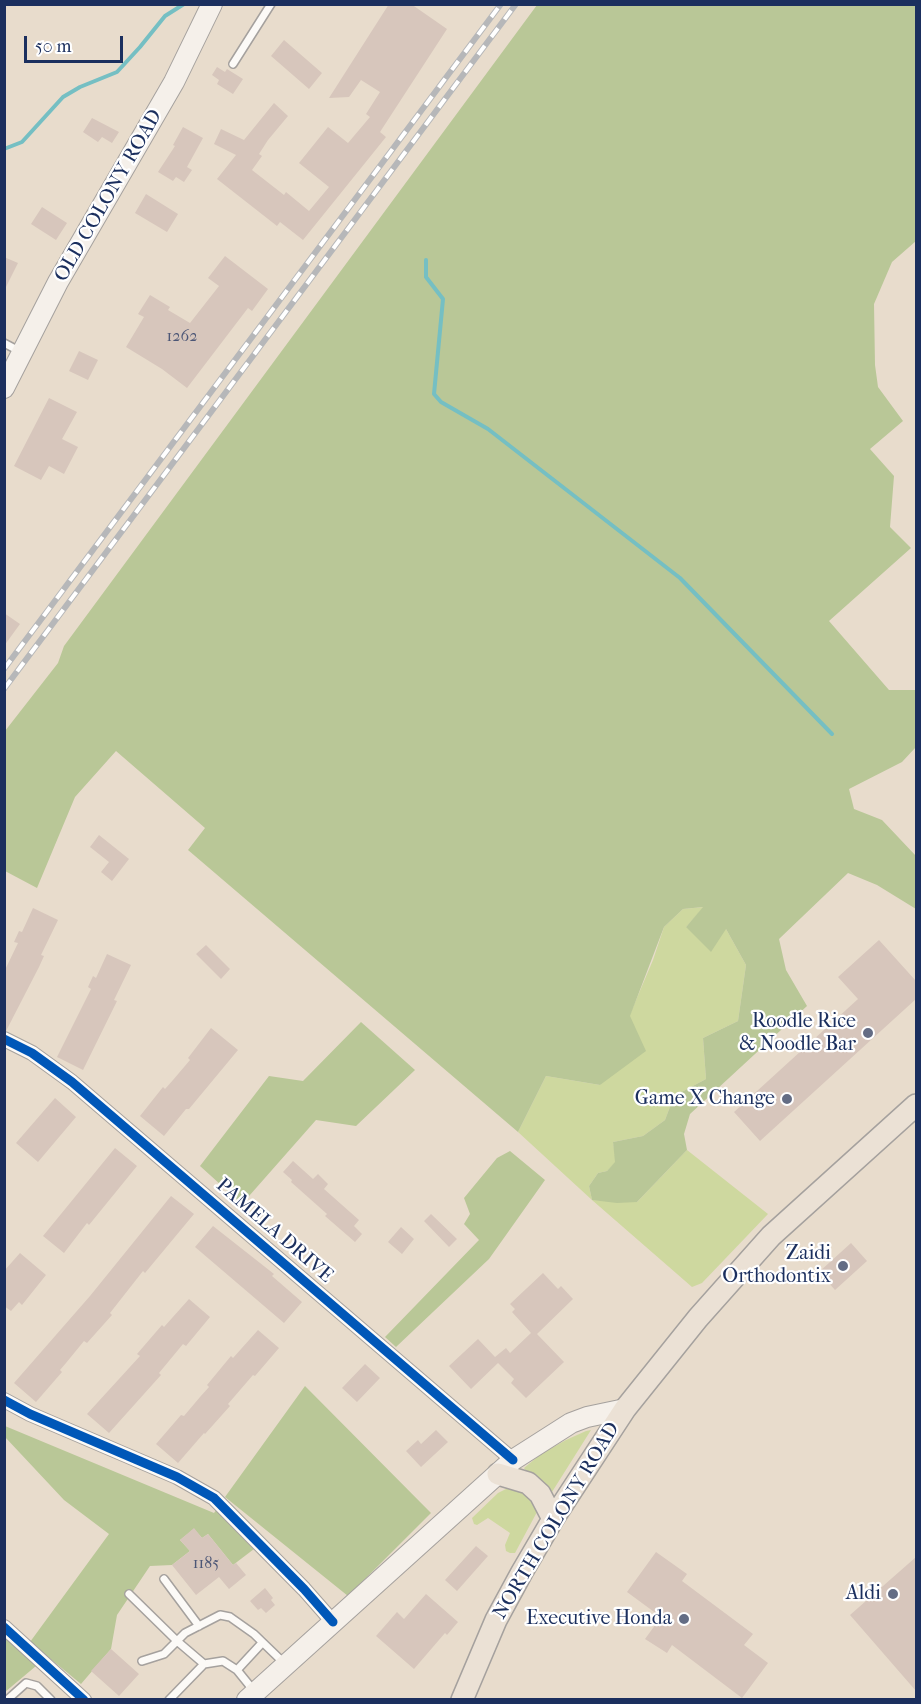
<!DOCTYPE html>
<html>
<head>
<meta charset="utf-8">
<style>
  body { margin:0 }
  #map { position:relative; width:921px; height:1704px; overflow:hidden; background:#e8dccc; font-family:"IM FELL French Canon",serif }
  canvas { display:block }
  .frame { position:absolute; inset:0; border:6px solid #1b2f5e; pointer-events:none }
  .scale { position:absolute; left:24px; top:36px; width:99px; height:27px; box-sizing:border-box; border:3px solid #1b2f5e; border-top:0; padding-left:8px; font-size:18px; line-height:21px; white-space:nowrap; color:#1b2f5e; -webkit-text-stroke:4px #fff; paint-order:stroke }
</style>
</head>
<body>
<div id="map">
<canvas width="921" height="1704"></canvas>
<div class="frame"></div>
<div class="scale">50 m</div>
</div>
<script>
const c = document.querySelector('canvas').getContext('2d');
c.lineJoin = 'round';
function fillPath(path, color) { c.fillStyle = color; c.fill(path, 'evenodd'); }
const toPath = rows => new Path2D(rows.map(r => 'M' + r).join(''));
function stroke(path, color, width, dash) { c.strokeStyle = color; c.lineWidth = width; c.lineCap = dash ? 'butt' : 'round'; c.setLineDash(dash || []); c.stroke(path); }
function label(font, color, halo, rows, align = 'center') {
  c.font = font + ' "IM FELL French Canon",serif'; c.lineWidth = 4.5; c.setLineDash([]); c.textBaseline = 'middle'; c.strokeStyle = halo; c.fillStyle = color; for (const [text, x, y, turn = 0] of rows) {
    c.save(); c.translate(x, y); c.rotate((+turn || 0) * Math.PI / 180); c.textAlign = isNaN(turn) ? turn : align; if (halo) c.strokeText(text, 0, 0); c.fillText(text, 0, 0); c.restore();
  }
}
const green = toPath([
  [704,907,686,927,726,929,746,965,738,1021,703,1038,706,1079,674,1096,665,1120,643,1136,613,1142,616,1162,607,1171,598,1173,589,1186,592,1200,637,1202,687,1150,768,1214,702,1283,692,1287,592,1200,518,1132,546,1076,600,1085,653,960,664,927,683,909],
  [591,1430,552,1492,549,1493,526,1471,524,1468,541,1454,566,1440,586,1431],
  [520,1488,536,1503,537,1512,515,1553,510,1553,506,1551,505,1545,510,1533,488,1518,477,1525,474,1524,472,1518,498,1493,506,1489]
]);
const forest = toPath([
  [537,5,916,5,916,241,892,262,874,304,875,365,878,387,903,421,870,449,894,476,890,527,911,548,829,621,889,690,916,690,916,747,902,762,849,789,854,809,882,820,916,856,916,909,877,885,848,873,779,939,786,970,807,1006,690,1114,684,1134,687,1150,637,1202,617,1203,592,1200,589,1186,598,1173,607,1171,615,1162,613,1142,643,1136,665,1120,674,1096,706,1079,703,1038,738,1021,746,965,726,929,711,952,686,927,703,907,683,909,664,927,630,1016,646,1051,600,1085,546,1076,518,1132,188,850,205,828,116,751,75,797,37,888,5,871,5,731,58,663,64,646],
  [361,1022,415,1070,356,1126,316,1120,242,1204,200,1166,269,1076,303,1081],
  [510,1151,545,1180,489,1259,396,1347,385,1337,479,1240,464,1224,470,1214,464,1198,497,1158],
  [305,1386,431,1513,348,1596,225,1497],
  [5,1426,214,1513,217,1509,254,1549,233,1565,208,1534,202,1538,194,1529,180,1540,190,1551,172,1565,150,1566,117,1615,111,1649,81,1684,30,1642,109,1534,64,1500,5,1437],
  [5,1638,16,1646,36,1666,5,1692]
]);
const stream = toPath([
  [4,149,22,142,63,97,80,87,117,72,140,47,165,16,184,4],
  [426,260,426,277,443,299,434,394,441,402,488,429,680,578,832,734]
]);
const building = toPath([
  [389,4,411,4,447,29,380,132,386,137,303,240,280,222,277,226,217,179,236,155,214,144,221,129,244,140,274,103,288,116,268,140,259,154,262,156,252,170,284,195,286,192,309,211,329,187,299,163,328,127,348,143,370,117,366,114,380,92,361,80,349,97,329,98],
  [284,40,322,73,309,89,271,56],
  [217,67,225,72,227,69,243,79,233,94,217,84,219,80,212,75],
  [92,118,119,132,112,143,102,137,98,142,83,132],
  [183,127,203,138,187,167,192,170,184,182,176,177,173,181,158,172,175,146,173,145],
  [146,194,178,214,167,232,135,213],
  [42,207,67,223,56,240,31,224],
  [225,256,268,289,252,311,248,308,187,388,162,369,126,347,144,317,138,314,150,295,170,307,168,310,190,323,219,286,208,278],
  [4,257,18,263,4,291],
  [79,351,98,360,88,380,69,371],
  [49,398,77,412,62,439,78,447,64,474,49,466,41,480,14,466],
  [4,613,20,624,4,646],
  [99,835,129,859,112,881,101,872,109,862,90,847],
  [33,908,58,920,41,955,44,956,39,967,6,1031,4,1030,4,972,18,943,14,942,19,931,22,932],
  [879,940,916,981,916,999,760,1141,734,1112,858,999,838,977],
  [206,945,230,969,221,979,196,954],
  [107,954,131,965,114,1000,117,1001,83,1070,57,1057,91,989,88,987,93,976,96,978],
  [211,1028,238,1050,189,1109,186,1109,164,1136,140,1116,163,1087,165,1089,173,1080,190,1060,188,1058],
  [55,1098,76,1117,38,1162,16,1143],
  [115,1148,137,1166,89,1225,87,1223,64,1253,43,1236],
  [293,1161,313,1179,318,1174,328,1184,324,1189,359,1220,354,1226,362,1234,355,1242,325,1216,327,1214,291,1182,292,1180,283,1172],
  [171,1196,194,1214,145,1273,143,1271,110,1313,112,1315,87,1343,84,1341,66,1363,60,1370,62,1372,36,1402,14,1383,90,1296],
  [431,1214,457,1239,449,1247,424,1221],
  [213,1226,274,1274,272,1276,302,1302,284,1323,195,1247],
  [401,1227,414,1239,402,1254,388,1242],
  [851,1243,867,1261,835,1290,819,1272],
  [20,1253,46,1275,22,1305,19,1302,11,1311,4,1306,4,1271],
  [543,1273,558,1289,561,1286,573,1299,537,1334,564,1362,526,1398,511,1383,514,1379,498,1363,471,1389,449,1366,478,1339,495,1357,506,1348,510,1353,531,1333,512,1312,515,1309,510,1304],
  [189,1299,210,1317,186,1346,183,1344,159,1373,161,1375,109,1433,87,1414,140,1356,137,1354,162,1325,164,1327],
  [258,1330,279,1348,255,1376,253,1375,228,1404,230,1406,205,1434,204,1433,178,1463,156,1444,181,1415,184,1416,200,1397,209,1387,207,1385,231,1356,233,1358],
  [365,1364,380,1378,357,1402,342,1388],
  [436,1430,448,1442,421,1467,406,1451,418,1440,421,1444],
  [194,1528,202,1538,208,1534,233,1565,236,1563,246,1575,229,1589,219,1577,196,1595,172,1565,190,1551,180,1540],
  [476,1546,488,1556,457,1591,445,1580],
  [656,1552,687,1574,682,1581,753,1634,744,1645,768,1663,742,1698,672,1645,667,1653,645,1639,661,1617,627,1592],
  [916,1557,916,1691,850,1615],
  [265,1588,273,1598,271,1600,275,1605,266,1613,261,1608,258,1610,250,1601],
  [426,1594,458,1622,447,1635,445,1633,414,1669,376,1636,397,1612,404,1619],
  [111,1649,139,1674,119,1696,91,1671]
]);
const lane = toPath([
  [233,64,271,4],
  [4,343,21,352],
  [164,1579,199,1626],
  [129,1594,177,1641,204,1664,223,1661,237,1670,254,1691],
  [142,1661,164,1654,185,1633,220,1615,230,1617,254,1634,284,1663],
  [237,1670,262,1643],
  [7,1700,26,1683,37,1686,51,1700],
  [169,1700,204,1664]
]);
const street = toPath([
  [4,1039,32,1053,72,1082,513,1460],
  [4,1400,30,1414,177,1477,214,1498,304,1589,333,1622],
  [4,1627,84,1700]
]);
const secondary = toPath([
  [4,388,58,282,174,82,212,4],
  [247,1700,513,1460,571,1423,587,1417,625,1409]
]);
const primary = toPath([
  [498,1474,528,1483,540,1494,553,1519],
  [462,1700,496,1620,522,1572,553,1519,625,1409,698,1318,771,1236,916,1105]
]);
const rail = toPath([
  [4,669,501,4],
  [4,689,516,4]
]);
const cycleway = toPath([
  [4,1039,32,1053,72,1082,513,1460],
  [4,1400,30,1414,177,1477,214,1498,304,1589,333,1622],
  [4,1627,84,1700]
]);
const markers = [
  [868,1033,6,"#636c84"],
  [787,1099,6,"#636c84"],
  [843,1266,6,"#636c84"],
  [893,1594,6,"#636c84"],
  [684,1619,6,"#636c84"]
];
const numberNames = [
  ["1262",182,337],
  ["1185",206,1564]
];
const streetNames = [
  ["OLD COLONY ROAD",109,196,-60],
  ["PAMELA DRIVE",274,1231,41],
  ["NORTH COLONY ROAD",557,1521,-59]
];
const poiNames = [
  ["Roodle Rice",856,1022],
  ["& Noodle Bar",856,1045],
  ["Game X Change",775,1099],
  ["Zaidi",831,1254],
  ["Orthodontix",831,1277],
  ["Aldi",881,1594],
  ["Executive Honda",672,1619]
];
fillPath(green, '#ced89f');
fillPath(forest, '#b9c797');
stroke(stream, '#75bfc3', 4);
fillPath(building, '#d7c6bc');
stroke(lane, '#a5a19e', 10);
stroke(street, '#a5a19e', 16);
stroke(secondary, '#a5a19e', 22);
stroke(primary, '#a5a19e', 24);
stroke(lane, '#fcfaf7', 7);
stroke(street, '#fcfaf7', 14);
stroke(secondary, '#f5f0ea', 20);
stroke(primary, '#ebe1d5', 21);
stroke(rail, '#b6b7b9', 6);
stroke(rail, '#fff', 4, [11]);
stroke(cycleway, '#0057b8', 9);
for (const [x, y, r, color] of markers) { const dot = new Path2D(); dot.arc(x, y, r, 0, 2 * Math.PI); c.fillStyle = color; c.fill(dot); stroke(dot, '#fff', 2); }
label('16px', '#4c5676', null, numberNames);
label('20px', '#1b2f5e', '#fff', streetNames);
label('20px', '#1b2f5e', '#fff', poiNames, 'right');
</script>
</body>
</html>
